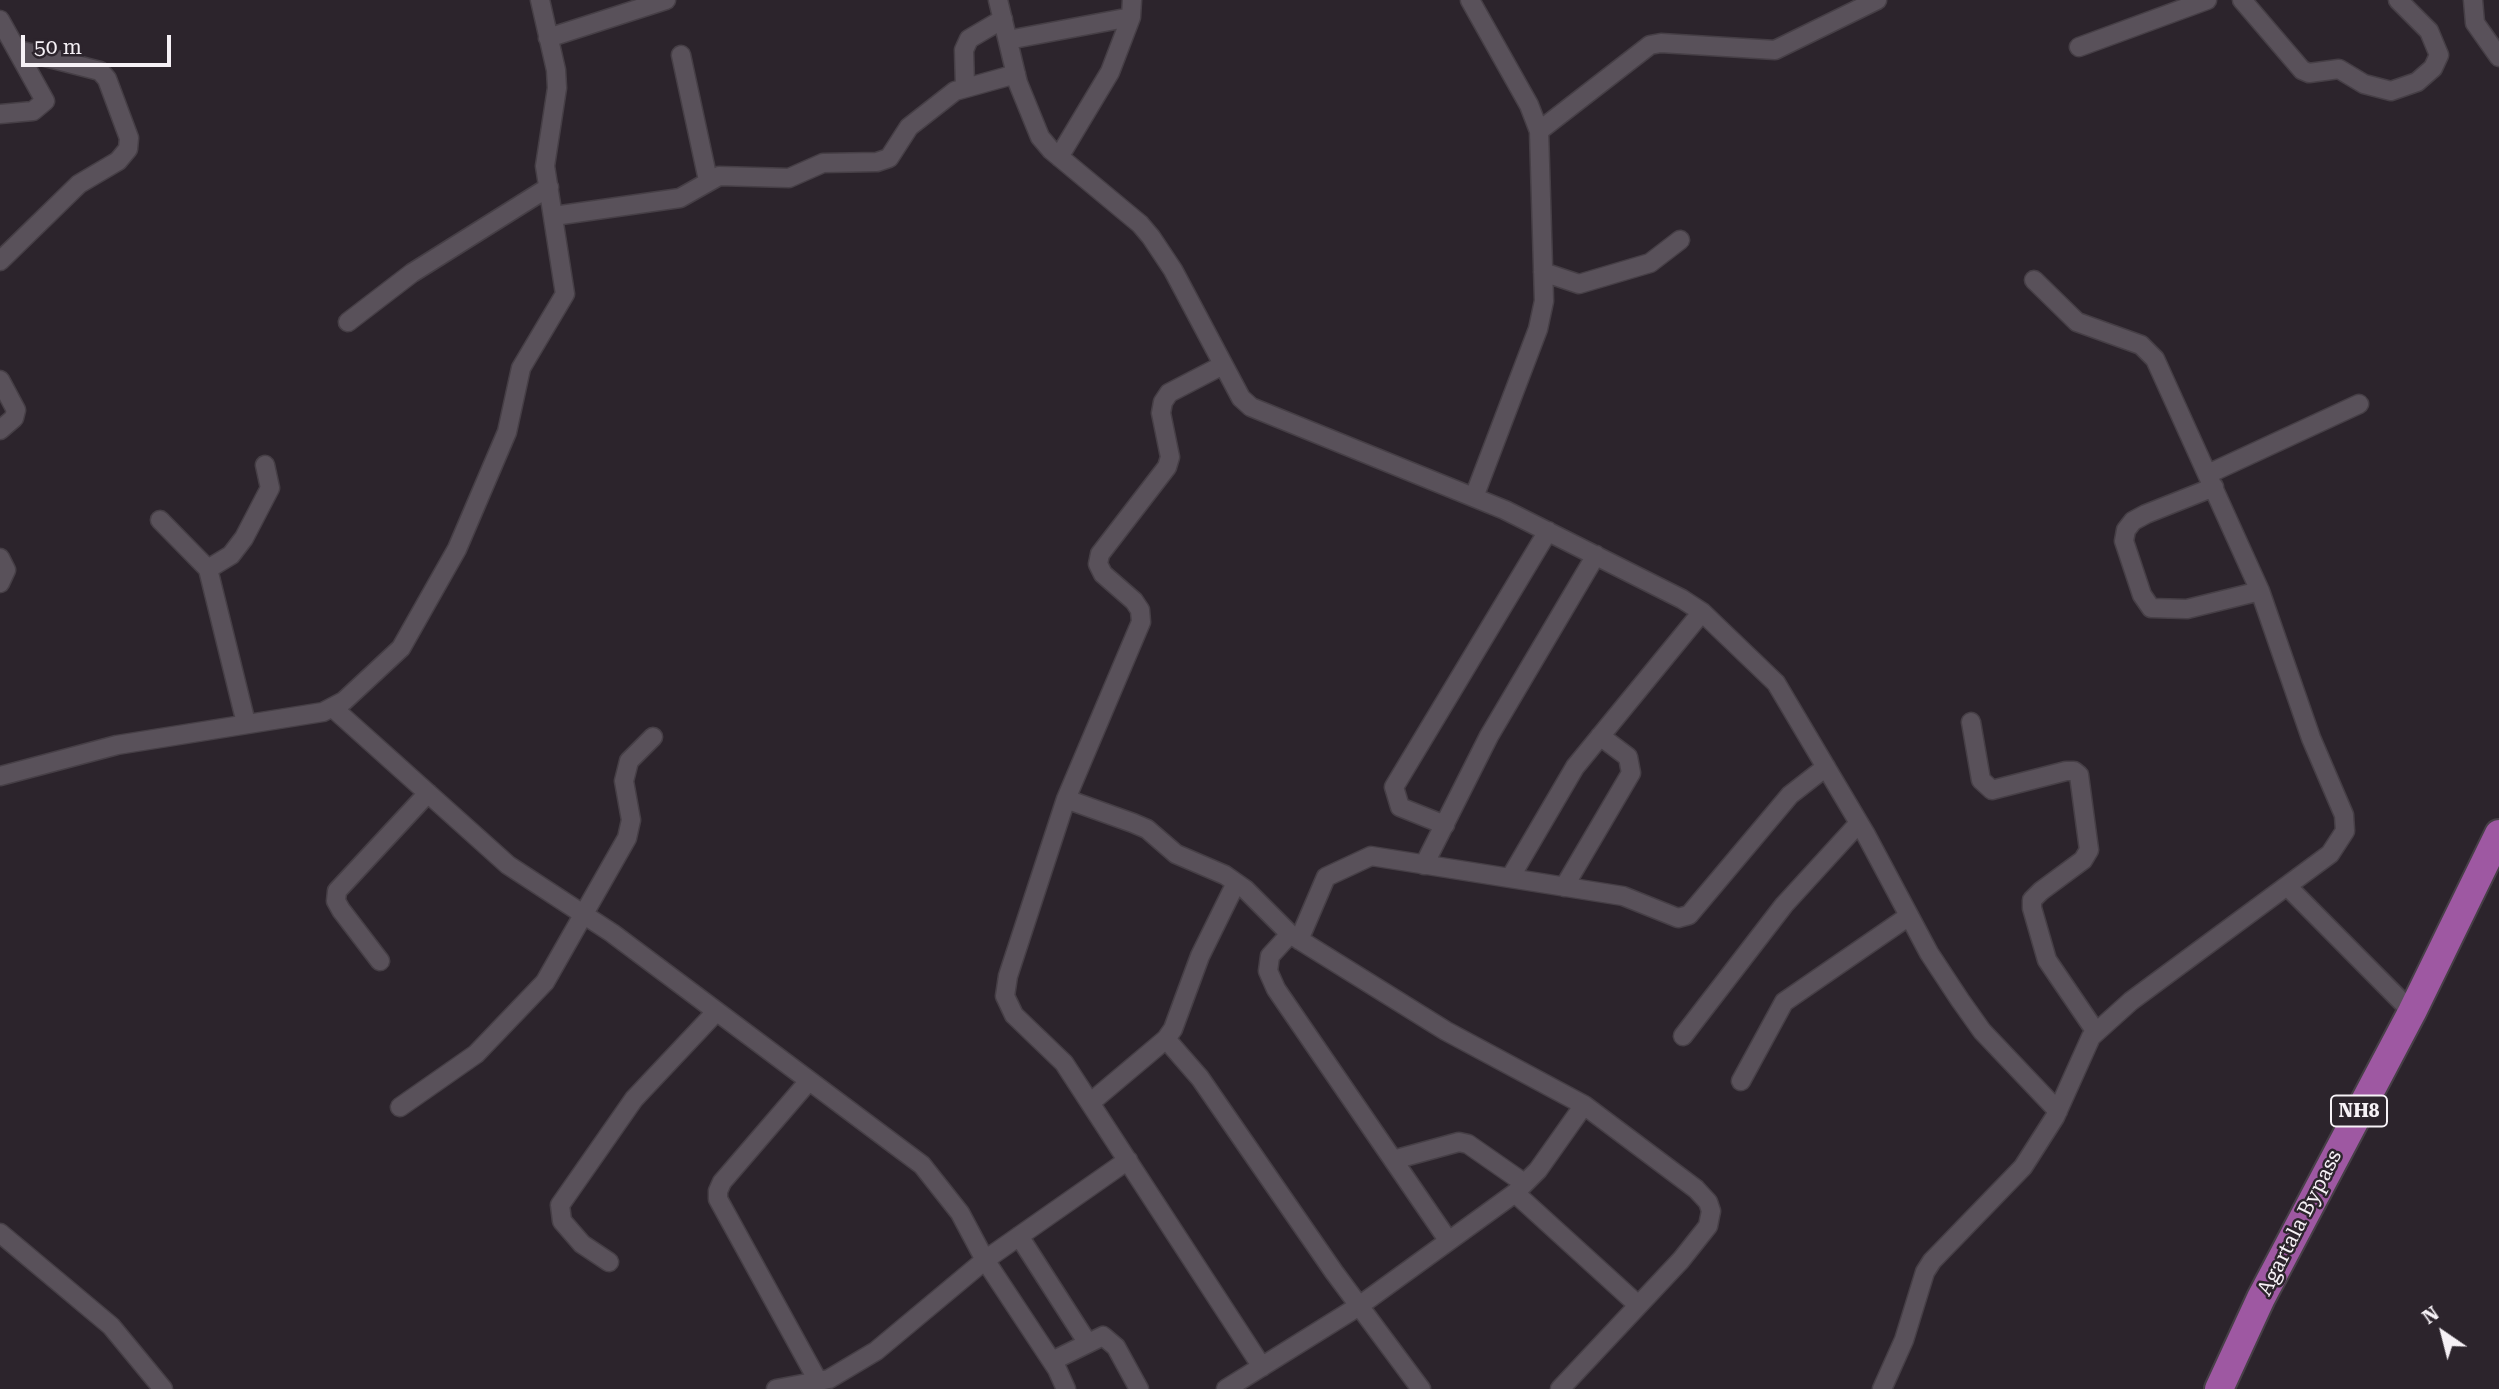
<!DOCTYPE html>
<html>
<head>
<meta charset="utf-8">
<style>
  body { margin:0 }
  #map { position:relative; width:2499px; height:1389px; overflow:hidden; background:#2c242c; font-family:"Roboto Serif",serif }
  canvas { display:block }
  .north { position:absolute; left:2408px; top:1298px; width:70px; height:70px; -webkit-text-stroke:5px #2c242c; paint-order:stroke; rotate:325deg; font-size:19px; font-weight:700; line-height:28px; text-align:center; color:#f6f1f6 }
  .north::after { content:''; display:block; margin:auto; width:24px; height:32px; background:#f6f1f6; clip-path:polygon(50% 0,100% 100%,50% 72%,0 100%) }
  .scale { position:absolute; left:21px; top:35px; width:150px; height:32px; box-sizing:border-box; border:4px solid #f6f1f6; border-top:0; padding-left:9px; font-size:21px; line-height:24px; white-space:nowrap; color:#f6f1f6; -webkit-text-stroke:5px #2c242c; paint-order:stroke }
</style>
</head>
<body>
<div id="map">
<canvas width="2499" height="1389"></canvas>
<div class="north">N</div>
<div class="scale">50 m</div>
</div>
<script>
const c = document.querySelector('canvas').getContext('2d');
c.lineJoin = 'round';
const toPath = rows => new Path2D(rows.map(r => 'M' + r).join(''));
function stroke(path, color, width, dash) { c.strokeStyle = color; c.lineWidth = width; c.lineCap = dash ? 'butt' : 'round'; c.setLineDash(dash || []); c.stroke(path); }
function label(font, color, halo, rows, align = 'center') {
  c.font = font + ' "Roboto Serif",serif'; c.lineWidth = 5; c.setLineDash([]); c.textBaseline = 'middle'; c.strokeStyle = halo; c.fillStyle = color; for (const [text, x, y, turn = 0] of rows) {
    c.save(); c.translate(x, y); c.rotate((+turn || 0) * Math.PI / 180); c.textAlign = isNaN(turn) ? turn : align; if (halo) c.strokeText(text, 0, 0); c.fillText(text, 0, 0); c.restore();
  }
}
const minor = toPath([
  [998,0,1018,83,1040,137,1051,150,1140,224,1151,237,1173,270,1241,398,1251,407,1505,510,1682,599,1702,612,1776,683,1865,833,1929,953,1960,1000,1982,1031,2058,1111],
  [1470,0,1529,105,1539,131,1544,301,1538,329,1474,497],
  [2242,0,2302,70,2309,73,2339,69,2364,84,2391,91,2417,82,2433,68,2439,55,2429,31,2398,0],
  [2473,0,2475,23,2499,57],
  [0,20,45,101,33,111,0,114],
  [548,38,666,0],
  [1008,40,1131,17],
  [2079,47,2207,0],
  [681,55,708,180],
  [965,86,964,50,969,39,1003,19],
  [1539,131,1650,45,1661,43,1775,50,1877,0],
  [1059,157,1110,72,1131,17,1132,0],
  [554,216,680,198,719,176,789,178,823,163,877,162,889,158,909,127,955,91,1016,74],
  [0,261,79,184,118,161,128,149,129,138,107,79,100,71,18,50],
  [1543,272,1579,284,1650,263,1680,240],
  [348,322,412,273,549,187],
  [1223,365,1169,393,1163,402,1161,413,1170,457,1167,467,1100,554,1098,564,1103,574,1134,601,1140,610,1141,622,1066,799,1008,976,1005,996,1014,1015,1064,1063,1262,1367],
  [0,380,16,410,14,418,0,430],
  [2208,474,2359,404],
  [2214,487,2146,514,2133,521,2126,530,2124,541,2142,595,2151,608,2187,609,2260,591],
  [160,520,208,569,246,723],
  [0,558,6,570,0,583],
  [208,569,231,555,244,538,270,488,265,465],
  [333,708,508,865,612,933,922,1165,960,1213,985,1260,1057,1369,1066,1389],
  [1971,722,1981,780,1992,790,2066,771,2074,771,2079,775,2089,850,2083,860,2041,891,2032,900,2032,908,2047,960,2096,1032],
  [0,776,117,745,323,712,344,701,401,648,457,549,507,432,521,368,565,294,545,166,557,88,556,70,540,0],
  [1066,799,1133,823,1147,829,1176,854,1225,875,1245,889,1290,934,1446,1031,1584,1105,1696,1189,1708,1202,1711,1211,1708,1226,1681,1260,1560,1389],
  [1445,825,1400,807,1394,787,1548,531],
  [1424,865,1489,736,1596,555],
  [1510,878,1575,767,1702,612],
  [2287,886,2412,1012],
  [1564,887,1631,773,1628,757,1600,736],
  [1290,934,1270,956,1268,971,1276,989,1448,1240],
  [1299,940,1326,877,1371,856,1623,896,1678,918,1689,915,1790,795,1826,767],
  [380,961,341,910,336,901,337,891,428,793],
  [1683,1036,1784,905,1859,823],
  [1166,1039,1200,1078,1334,1272,1421,1389],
  [1741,1081,1784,1002,1909,916],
  [808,1082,722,1182,718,1191,718,1199,818,1381],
  [1090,1103,1166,1039,1173,1029,1200,956,1236,883],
  [400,1107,476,1054,545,982,627,838,631,820,624,781,629,761,653,737],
  [1393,1160,1459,1142,1468,1144,1524,1183],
  [1515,1193,1638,1305],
  [0,1233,111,1326,163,1389],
  [1019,1236,1087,1342],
  [609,1262,582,1244,562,1221,560,1205,634,1099,716,1012],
  [1052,1361,1103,1336,1116,1347,1139,1389],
  [776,1389,829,1379,876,1351,985,1260,1128,1160],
  [1226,1389,1359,1306,1515,1193,1538,1170,1584,1105],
  [1882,1389,1904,1340,1925,1272,1932,1261,2023,1167,2055,1117,2091,1037,2131,1001,2330,854,2345,831,2344,815,2311,738,2260,591,2155,359,2141,345,2077,322,2034,280]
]);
const trunk = toPath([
  [2219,1389,2261,1298,2412,1012,2499,834]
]);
const shields = [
  [2359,1111,56]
];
const shieldNames = [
  ["NH8",2359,1111]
];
const streetNames = [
  ["Agartala Bypass",2300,1223,-63]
];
stroke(minor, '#463f46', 21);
stroke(trunk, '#463f46', 32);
stroke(minor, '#59515a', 18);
stroke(trunk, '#9e58a2', 28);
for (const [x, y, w] of shields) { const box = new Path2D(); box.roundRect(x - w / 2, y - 15.5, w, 31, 5); c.fillStyle = '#2c242c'; c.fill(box); stroke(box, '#f6f1f6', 2); }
label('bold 19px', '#f6f1f6', null, shieldNames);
label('21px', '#f6f1f6', '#2c242c', streetNames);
</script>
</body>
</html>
